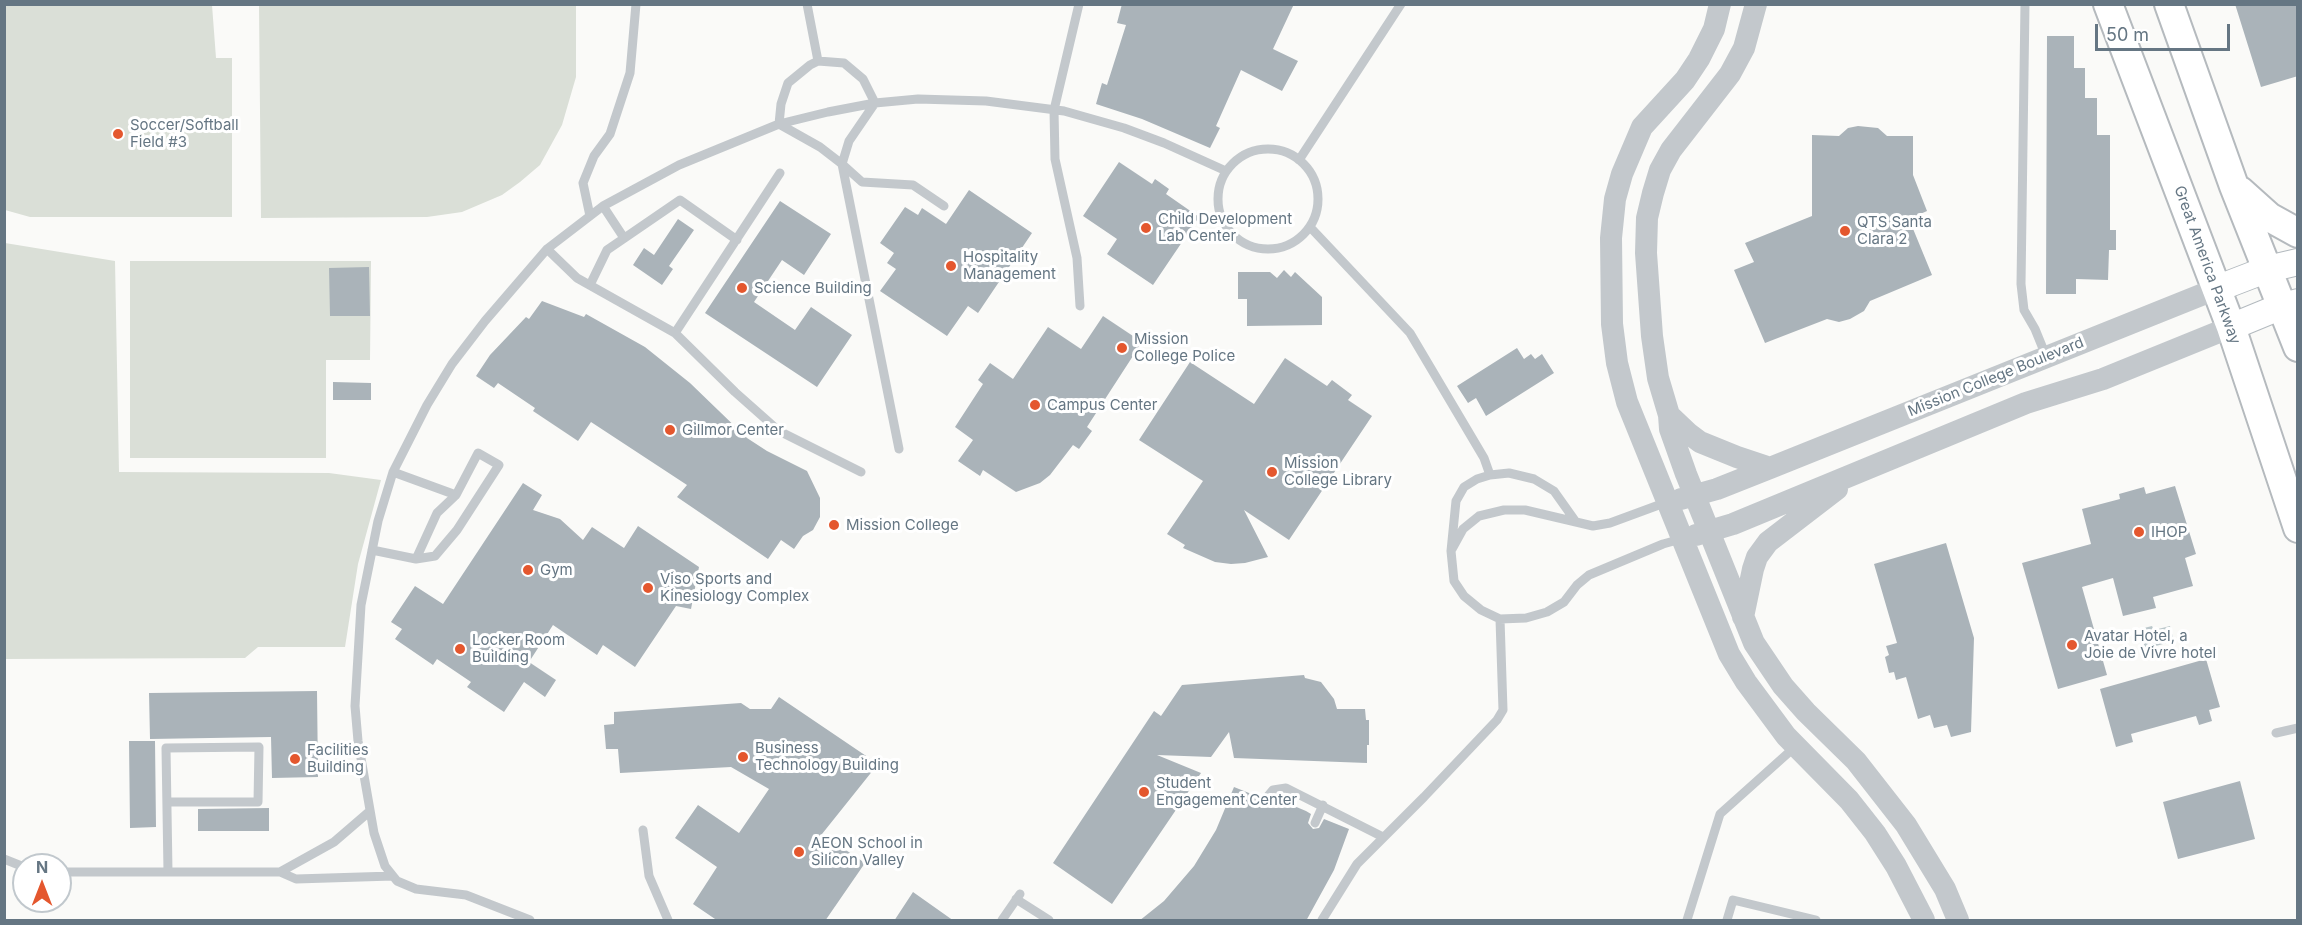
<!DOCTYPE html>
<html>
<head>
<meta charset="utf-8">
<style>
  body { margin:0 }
  #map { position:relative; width:2302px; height:925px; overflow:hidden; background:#fafaf8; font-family:Inter,sans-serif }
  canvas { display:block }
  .frame { position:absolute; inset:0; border:6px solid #657683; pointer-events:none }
  .north { position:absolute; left:12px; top:853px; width:60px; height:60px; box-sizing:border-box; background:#fff; border:2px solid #c1c8cd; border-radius:50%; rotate:0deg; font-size:16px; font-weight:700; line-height:24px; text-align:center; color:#657683 }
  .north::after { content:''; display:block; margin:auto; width:21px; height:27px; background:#e4572e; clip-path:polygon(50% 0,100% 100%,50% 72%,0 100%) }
  .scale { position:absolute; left:2095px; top:24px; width:135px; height:27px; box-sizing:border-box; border:3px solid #657683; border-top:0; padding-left:8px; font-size:18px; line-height:21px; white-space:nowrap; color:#657683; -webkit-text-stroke:4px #fff; paint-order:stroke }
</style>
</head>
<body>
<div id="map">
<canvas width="2302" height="925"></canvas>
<div class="frame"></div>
<div class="north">N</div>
<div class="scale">50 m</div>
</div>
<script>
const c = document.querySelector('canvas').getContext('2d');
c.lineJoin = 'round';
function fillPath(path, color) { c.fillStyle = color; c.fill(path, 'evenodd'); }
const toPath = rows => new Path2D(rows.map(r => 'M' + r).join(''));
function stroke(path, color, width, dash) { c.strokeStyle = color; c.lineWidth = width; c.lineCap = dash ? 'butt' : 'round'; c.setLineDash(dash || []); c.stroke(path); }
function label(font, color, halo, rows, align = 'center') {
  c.font = font + ' Inter,sans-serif'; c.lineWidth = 6; c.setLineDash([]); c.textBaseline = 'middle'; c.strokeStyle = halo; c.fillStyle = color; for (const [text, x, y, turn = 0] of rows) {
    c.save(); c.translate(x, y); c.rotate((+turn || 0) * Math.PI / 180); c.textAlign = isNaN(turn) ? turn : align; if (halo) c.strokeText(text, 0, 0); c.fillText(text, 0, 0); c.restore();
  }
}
const green = toPath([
  [4,5,212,5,216,58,232,58,232,217,30,217,5,210],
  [259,5,576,5,576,77,562,125,540,165,520,182,502,195,462,212,427,217,261,218],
  [5,243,115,261,119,472,329,473,381,480,358,564,345,647,258,647,245,658,5,659],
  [130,261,371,261,370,360,326,360,326,458,130,458]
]);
const water = toPath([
  [2152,626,2154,630,2170,626,2174,641,2145,649,2141,634,2144,628]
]);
const building = toPath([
  [1122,4,1294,4,1273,49,1298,61,1282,91,1241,70,1216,126,1220,128,1210,148,1142,119,1096,104,1102,83,1107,85,1126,25,1117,23],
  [2235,4,2298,4,2298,76,2261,87],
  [2047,36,2074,36,2074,68,2085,68,2085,98,2097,98,2097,135,2110,135,2110,230,2116,230,2116,250,2109,250,2108,280,2076,279,2076,294,2046,294],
  [1858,126,1878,128,1887,136,1913,136,1913,175,1927,211,1909,219,1932,275,1870,301,1864,311,1850,319,1839,322,1827,319,1765,343,1734,270,1754,262,1745,243,1812,216,1812,135,1839,136,1848,128],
  [1119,162,1152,184,1155,179,1169,189,1166,194,1199,217,1153,285,1107,254,1117,239,1083,216],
  [969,190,1032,233,978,313,968,306,947,336,880,291,896,269,887,263,894,253,880,243,905,207,918,215,922,208,946,224],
  [780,201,831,234,804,275,782,260,754,302,795,330,811,307,852,335,817,387,705,313],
  [678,219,694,230,669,266,673,269,662,285,633,265,644,248,654,255],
  [369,267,370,316,330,316,329,268],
  [1284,270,1291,277,1295,272,1322,297,1322,325,1247,326,1247,299,1238,299,1238,272,1270,272,1277,278],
  [542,301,584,317,586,314,645,347,690,383,747,438,767,451,807,471,820,498,820,517,813,530,803,536,794,549,781,540,768,559,677,497,687,485,591,422,578,441,533,411,535,408,498,383,494,388,476,376,490,355,526,317,529,319],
  [1103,316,1142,342,1087,427,1092,431,1079,449,1073,445,1050,475,1040,483,1016,492,983,470,980,476,958,461,973,440,955,427,983,384,978,380,990,363,1013,379,1048,327,1081,349],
  [1517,348,1524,359,1531,354,1535,359,1542,354,1554,373,1486,416,1476,398,1468,403,1457,386],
  [1285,358,1327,386,1332,380,1352,395,1348,400,1372,416,1289,540,1244,510,1268,557,1245,563,1231,564,1215,562,1183,548,1185,545,1167,534,1203,481,1139,440,1190,362,1254,404],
  [333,382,371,383,371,400,333,400],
  [523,483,542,495,533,510,560,519,583,540,592,527,624,548,638,526,699,567,691,609,676,606,635,667,603,645,597,655,553,625,529,662,556,680,545,697,524,682,504,712,467,687,471,682,437,659,433,665,395,639,402,629,391,622,415,586,443,604],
  [2175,486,2196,554,2185,558,2193,586,2153,597,2156,608,2123,616,2113,578,2082,587,2107,675,2058,689,2022,563,2091,544,2082,509,2120,499,2119,494,2144,487,2146,494],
  [1946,543,1974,638,1971,732,1951,737,1947,725,1934,728,1930,715,1918,719,1906,677,1896,680,1894,672,1889,673,1885,657,1889,655,1886,646,1897,643,1874,564],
  [2206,659,2220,707,2209,710,2212,721,2199,725,2196,716,2131,734,2133,742,2116,747,2100,689],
  [1304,675,1305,678,1321,682,1334,699,1337,709,1365,709,1366,720,1369,720,1369,745,1367,745,1367,763,1234,758,1229,732,1211,757,1157,755,1201,773,1112,904,1053,863,1154,711,1161,716,1182,685],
  [317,691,318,777,272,778,271,737,150,739,149,693],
  [779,697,878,764,822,834,865,863,825,921,718,921,693,904,717,867,675,838,698,805,739,833,769,789,731,767,620,773,618,749,606,749,604,725,614,724,614,712,741,703,750,709,771,709],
  [129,741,155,741,156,827,130,828],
  [2240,781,2255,839,2178,859,2163,802],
  [1234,787,1259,797,1257,804,1261,808,1268,807,1275,798,1306,811,1311,814,1308,823,1313,829,1319,828,1324,819,1349,829,1334,870,1306,921,1139,921,1164,901,1194,866,1216,830],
  [269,808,269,831,198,831,198,809],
  [913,892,954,921,894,921]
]);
const service = toPath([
  [807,4,818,61],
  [1079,4,1054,110,1055,159,1077,258,1080,306],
  [2025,4,2021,284,2024,310,2035,329,2046,356],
  '1218 199a50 50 0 1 1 100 0a50 50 0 1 1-100 0Z',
  [1299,160,1401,4],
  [603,206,624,238],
  [590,216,583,183,594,156,610,134,630,73,636,4],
  [1310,227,1410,333,1484,458,1490,475],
  [547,249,577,278,675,333,735,392,779,431,861,472],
  [590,285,607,250,680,200,737,240],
  [675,333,780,173],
  [899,449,842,164,849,141,875,103,863,79,844,63,818,61,810,65,788,83,781,104,779,124,820,147,842,164,862,182,913,185,944,206],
  [1576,522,1554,491,1534,479,1509,473,1490,475,1477,479,1464,487,1456,501,1451,551,1454,581,1464,596,1481,610,1500,619,1526,618,1547,612,1564,602,1577,585,1589,575,1663,544,1681,539],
  [1452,549,1463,529,1479,516,1504,510,1525,510,1593,526,1610,523,1667,502],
  [372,550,416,559,435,556,457,530,499,465,478,453,456,495,393,472],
  [416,559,437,513,456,495],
  [2276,733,2298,728],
  [167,802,258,802,259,747,166,748,168,872],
  [1263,802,1273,790,1286,788,1383,837],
  [1315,823,1323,805],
  [643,830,649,876,668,920],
  [4,859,24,867],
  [60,872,280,872,334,842,370,811],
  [280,872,296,879,393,876],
  [1016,899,1049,920],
  [530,920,466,895,416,889,397,881,385,866,374,833,358,741,355,706,361,605,378,521,393,472,427,405,452,364,485,321,547,249,603,206,679,165,779,124,828,112,875,103,918,99,986,101,1064,111,1124,128,1164,143,1226,171],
  [1002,920,1020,894],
  [1322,920,1357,864,1424,797,1497,720,1503,710,1500,619],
  [1687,920,1720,814,1796,746],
  [1727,920,1733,900,1816,920]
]);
const tertiary = toPath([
  [1720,4,1714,29,1699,59,1685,80,1642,127,1622,174,1615,199,1611,238,1612,324,1617,363,1627,402,1729,654,1746,682,1786,736,1849,800,1875,833,1896,866,1924,920],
  [1756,4,1744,48,1730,74,1671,150,1660,170,1653,193,1647,218,1646,253,1652,336,1658,378,1669,415,1670,429,1686,474,1754,643,1783,686,1806,712,1856,761,1906,825,1945,889,1958,920],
  [1669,415,1688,433,1700,442,1737,457,1770,468],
  [1681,499,1717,489,1770,468,2216,289],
  [1696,535,1733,524,2026,403,2103,379,2231,327],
  [1743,617,1753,569,1757,557,1768,542,1837,489]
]);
const secondary = toPath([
  [2216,289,2268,269,2298,262],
  [2231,327,2282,306,2298,302]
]);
const primary = toPath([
  [2108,4,2231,327,2298,528],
  [2169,4,2234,186,2298,347],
  [2240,191,2269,217,2298,233]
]);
const markers = [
  [118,134,6,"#e4572e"],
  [1146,228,6,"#e4572e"],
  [1845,231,6,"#e4572e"],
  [951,266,6,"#e4572e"],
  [742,288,6,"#e4572e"],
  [1122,348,6,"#e4572e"],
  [1035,405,6,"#e4572e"],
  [670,430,6,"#e4572e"],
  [1272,472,6,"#e4572e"],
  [834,525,6,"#e4572e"],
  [2139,532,6,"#e4572e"],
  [528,570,6,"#e4572e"],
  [648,588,6,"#e4572e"],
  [2072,645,6,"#e4572e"],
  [460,649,6,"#e4572e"],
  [743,757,6,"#e4572e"],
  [295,759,6,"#e4572e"],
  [1144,792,6,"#e4572e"],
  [799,852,6,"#e4572e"]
];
const poiNames = [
  ["Soccer/Softball",130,125],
  ["Field #3",130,142],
  ["Child Development",1158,219],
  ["Lab Center",1158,236],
  ["QTS Santa",1857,222],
  ["Clara 2",1857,239],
  ["Hospitality",963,257],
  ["Management",963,274],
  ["Science Building",754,288],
  ["Mission",1134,339],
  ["College Police",1134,356],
  ["Campus Center",1047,405],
  ["Gillmor Center",682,430],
  ["Mission",1284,463],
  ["College Library",1284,480],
  ["Mission College",846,525],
  ["IHOP",2151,532],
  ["Gym",540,570],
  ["Viso Sports and",660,579],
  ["Kinesiology Complex",660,596],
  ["Avatar Hotel, a",2084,636],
  ["Joie de Vivre hotel",2084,653],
  ["Locker Room",472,640],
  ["Building",472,657],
  ["Business",755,748],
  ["Technology Building",755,765],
  ["Facilities",307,750],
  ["Building",307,767],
  ["Student",1156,783],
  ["Engagement Center",1156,800],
  ["AEON School in",811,843],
  ["Silicon Valley",811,860]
];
const streetNames = [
  ["Great America Parkway",2207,265,70],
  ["Mission College Boulevard",1996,377,-22]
];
fillPath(green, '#dadfd7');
fillPath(water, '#bbc7cb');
fillPath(building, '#aab3b9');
stroke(secondary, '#b3babf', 28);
stroke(primary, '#b5babe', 32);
stroke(service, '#c3c8cc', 9);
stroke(tertiary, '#c3c8cc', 22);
stroke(secondary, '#fff', 26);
stroke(primary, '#fff', 28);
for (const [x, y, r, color] of markers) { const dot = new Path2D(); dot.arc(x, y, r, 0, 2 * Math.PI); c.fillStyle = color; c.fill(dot); stroke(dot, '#fff', 2); }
label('15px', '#657683', '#fff', poiNames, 'left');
label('15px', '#657683', '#fff', streetNames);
</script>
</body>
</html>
